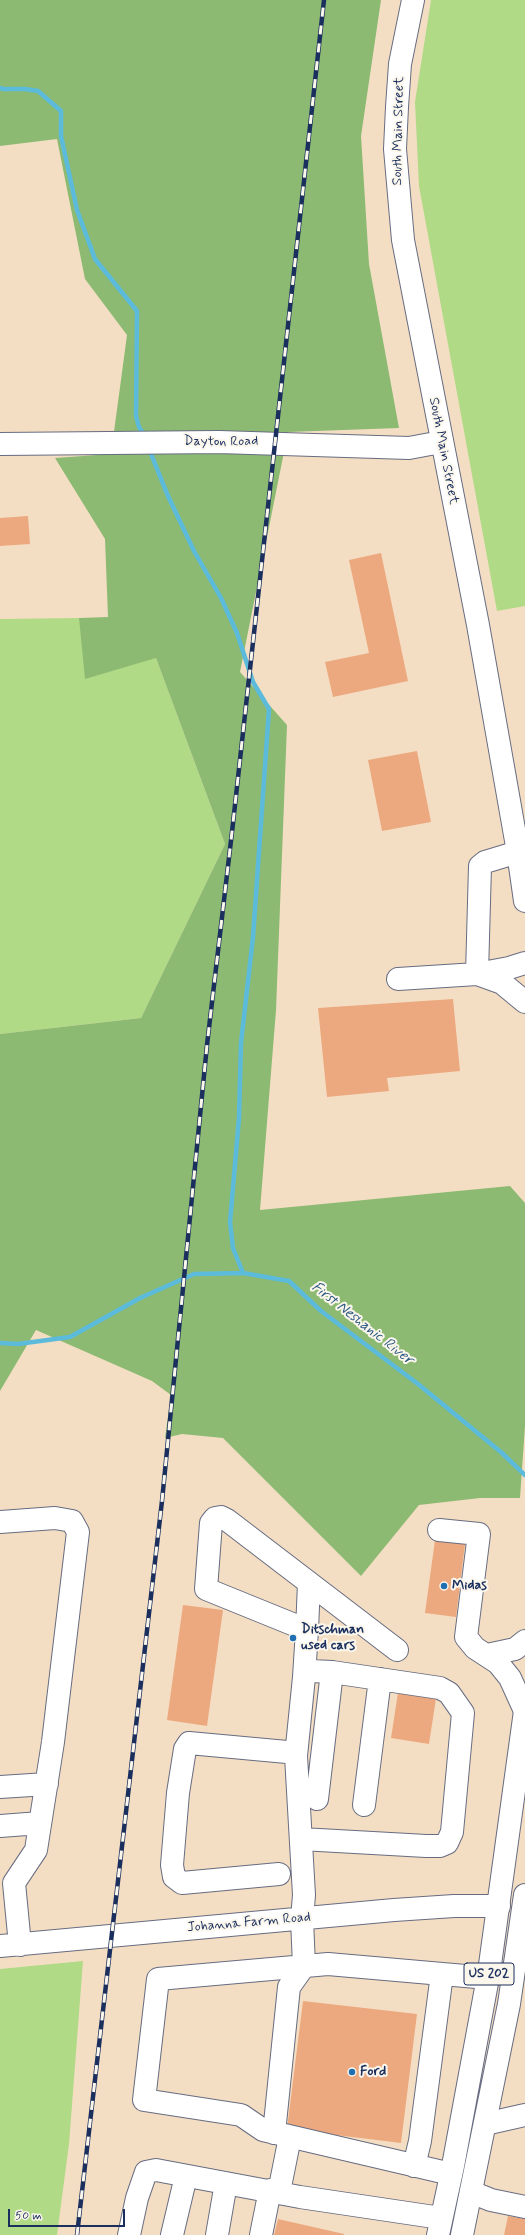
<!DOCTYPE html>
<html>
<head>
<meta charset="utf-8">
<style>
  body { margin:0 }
  #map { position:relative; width:525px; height:2235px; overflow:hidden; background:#f4dec3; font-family:Mynerve,sans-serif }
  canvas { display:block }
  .scale { position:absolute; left:8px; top:2209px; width:117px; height:18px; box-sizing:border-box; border:2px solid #1b2f5e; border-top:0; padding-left:5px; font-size:12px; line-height:14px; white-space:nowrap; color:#1b2f5e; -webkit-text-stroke:3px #fbf7ec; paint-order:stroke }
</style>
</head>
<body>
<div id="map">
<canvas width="525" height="2235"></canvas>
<div class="scale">50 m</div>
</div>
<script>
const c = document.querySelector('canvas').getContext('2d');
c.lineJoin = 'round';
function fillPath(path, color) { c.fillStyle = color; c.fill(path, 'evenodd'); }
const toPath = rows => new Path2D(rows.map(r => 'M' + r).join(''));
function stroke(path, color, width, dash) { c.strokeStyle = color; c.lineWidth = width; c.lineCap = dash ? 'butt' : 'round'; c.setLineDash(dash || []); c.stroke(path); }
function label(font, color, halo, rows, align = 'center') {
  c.font = font + ' Mynerve,sans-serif'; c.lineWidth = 4; c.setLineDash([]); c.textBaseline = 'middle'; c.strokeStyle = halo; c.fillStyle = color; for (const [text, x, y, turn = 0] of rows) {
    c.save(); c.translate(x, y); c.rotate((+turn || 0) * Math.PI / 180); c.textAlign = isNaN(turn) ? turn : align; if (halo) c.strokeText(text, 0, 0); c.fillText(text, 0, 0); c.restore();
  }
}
const green = toPath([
  [431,0,525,0,525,606,497,611,419,186,415,102],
  [79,618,156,658,225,844,141,1018,0,1034,0,619],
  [83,1961,69,2144,57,2235,0,2235,0,1969]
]);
const forest = toPath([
  [0,0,381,0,361,136,369,264,399,428,288,432,240,672,287,725,276,1010,260,1210,510,1186,525,1203,525,1426,520,1498,480,1498,419,1505,361,1576,223,1438,182,1434,165,1438,171,1395,152,1381,36,1330,0,1391,0,1034,141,1018,225,844,156,658,85,679,79,618,108,617,105,539,55,458,111,454,127,335,85,279,57,139,0,146]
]);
const stream = toPath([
  [0,88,3,89,25,89,38,91,61,111,61,136,77,210,95,259,137,311,136,416,139,427,145,437],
  [149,449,168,496,194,551,221,598,237,633,253,682,269,709,253,937,241,1043,239,1118,230,1222,233,1248,243,1273],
  [0,1343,18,1344,70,1337,140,1298,194,1274,243,1273,289,1281,321,1311,418,1384,502,1453,525,1475]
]);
const building = toPath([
  [28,516,30,544,0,546,0,518],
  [381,553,408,681,333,697,325,662,369,653,349,560],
  [417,751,431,822,382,831,368,760],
  [453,999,460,1071,387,1078,389,1091,327,1097,318,1008],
  [435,1540,465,1544,456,1617,425,1613],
  [183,1605,223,1610,207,1726,167,1720],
  [399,1686,437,1692,429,1744,391,1738],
  [303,2001,417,2014,401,2143,287,2129],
  [508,2216,525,2219,525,2235,504,2235],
  [278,2219,344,2234,344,2235,274,2235]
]);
const minor = toPath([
  [413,0,400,64,397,107,395,149,403,240,478,625,518,852,525,901],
  [0,444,219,442,409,448,441,442],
  [525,963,509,968,477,974,502,983,525,1002],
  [398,979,477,974,480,866,485,862,518,852],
  [0,1522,55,1518,72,1521,78,1532,53,1742,36,1850,14,1883,20,1945],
  [439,1530,479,1534,466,1637,475,1648,498,1663,510,1678,525,1711],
  [307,1630,309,1583],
  [487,1655,515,1649,525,1641],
  [304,1677,307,1630,206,1589,211,1523,215,1518,221,1517,227,1520,397,1650],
  [296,1756,304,1677,311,1671,332,1672,440,1688,449,1693,463,1713,452,1832,447,1843,440,1846,426,1846,301,1839],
  [0,1787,47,1784],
  [317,1799,332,1672],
  [364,1805,380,1679],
  [0,1826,40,1823],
  [0,1946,394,1910,454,1906,499,1906],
  [485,2124,525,2115],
  [274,2133,289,1987,304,1966,302,1919,304,1895,296,1756,287,1752,189,1743,185,1749,178,1793,172,1865,174,1877,182,1883,279,1874],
  [414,2166,420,2141,442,1974],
  [451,2174,263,2130,241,2115,144,2100,158,1979,328,1964,488,1978],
  [279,2192,290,2137],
  [471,2192,491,2200,525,2207],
  [129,2235,137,2198,146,2172,156,2170,300,2197,441,2218],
  [172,2235,186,2176],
  [217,2235,226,2183],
  [261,2235,270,2190]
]);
const highway = toPath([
  [438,2235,453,2166,489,1972,525,1711],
  [462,2235,509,2004,525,1895]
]);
const rail = toPath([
  [77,2235,162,1501,207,1045,232,832,324,0]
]);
const markers = [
  [444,1586,4,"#1f6fb2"],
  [293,1638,4,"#1f6fb2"],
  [352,2072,4,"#1f6fb2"]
];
const shields = [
  [489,1974,50]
];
const shieldNames = [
  ["US 202",489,1974]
];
const streetNames = [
  ["South Main Street",399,131,-89],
  ["Dayton Road",221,442],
  ["South Main Street",443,451,79],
  ["Johanna Farm Road",249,1923,-5]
];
const poiNames = [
  ["Midas",452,1586],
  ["Ditschman",301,1630],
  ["used cars",301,1646],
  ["Ford",360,2072]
];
const waterNames = [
  ["First Neshanic River",362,1324,38]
];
fillPath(green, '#b0da86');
fillPath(forest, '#8cba73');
stroke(stream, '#5cbbdb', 4.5);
fillPath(building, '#eca97f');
stroke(minor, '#676c81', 24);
stroke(highway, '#676c81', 24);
stroke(minor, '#fff', 22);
stroke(highway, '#fff', 22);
stroke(rail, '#1b2f5e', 4.5);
stroke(rail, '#fbf7ec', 3, [9]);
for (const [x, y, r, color] of markers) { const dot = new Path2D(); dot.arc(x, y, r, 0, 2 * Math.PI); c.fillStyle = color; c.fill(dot); stroke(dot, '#fbf7ec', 1.5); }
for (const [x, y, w] of shields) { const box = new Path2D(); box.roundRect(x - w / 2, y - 11, w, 22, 3); c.fillStyle = '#fbf7ec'; c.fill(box); stroke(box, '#1b2f5e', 1); }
label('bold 13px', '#1b2f5e', null, shieldNames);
label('14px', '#1b2f5e', '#fbf7ec', streetNames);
label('bold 14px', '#1b2f5e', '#fbf7ec', poiNames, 'left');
label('italic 15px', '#2e5984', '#fbf7ec', waterNames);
</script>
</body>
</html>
